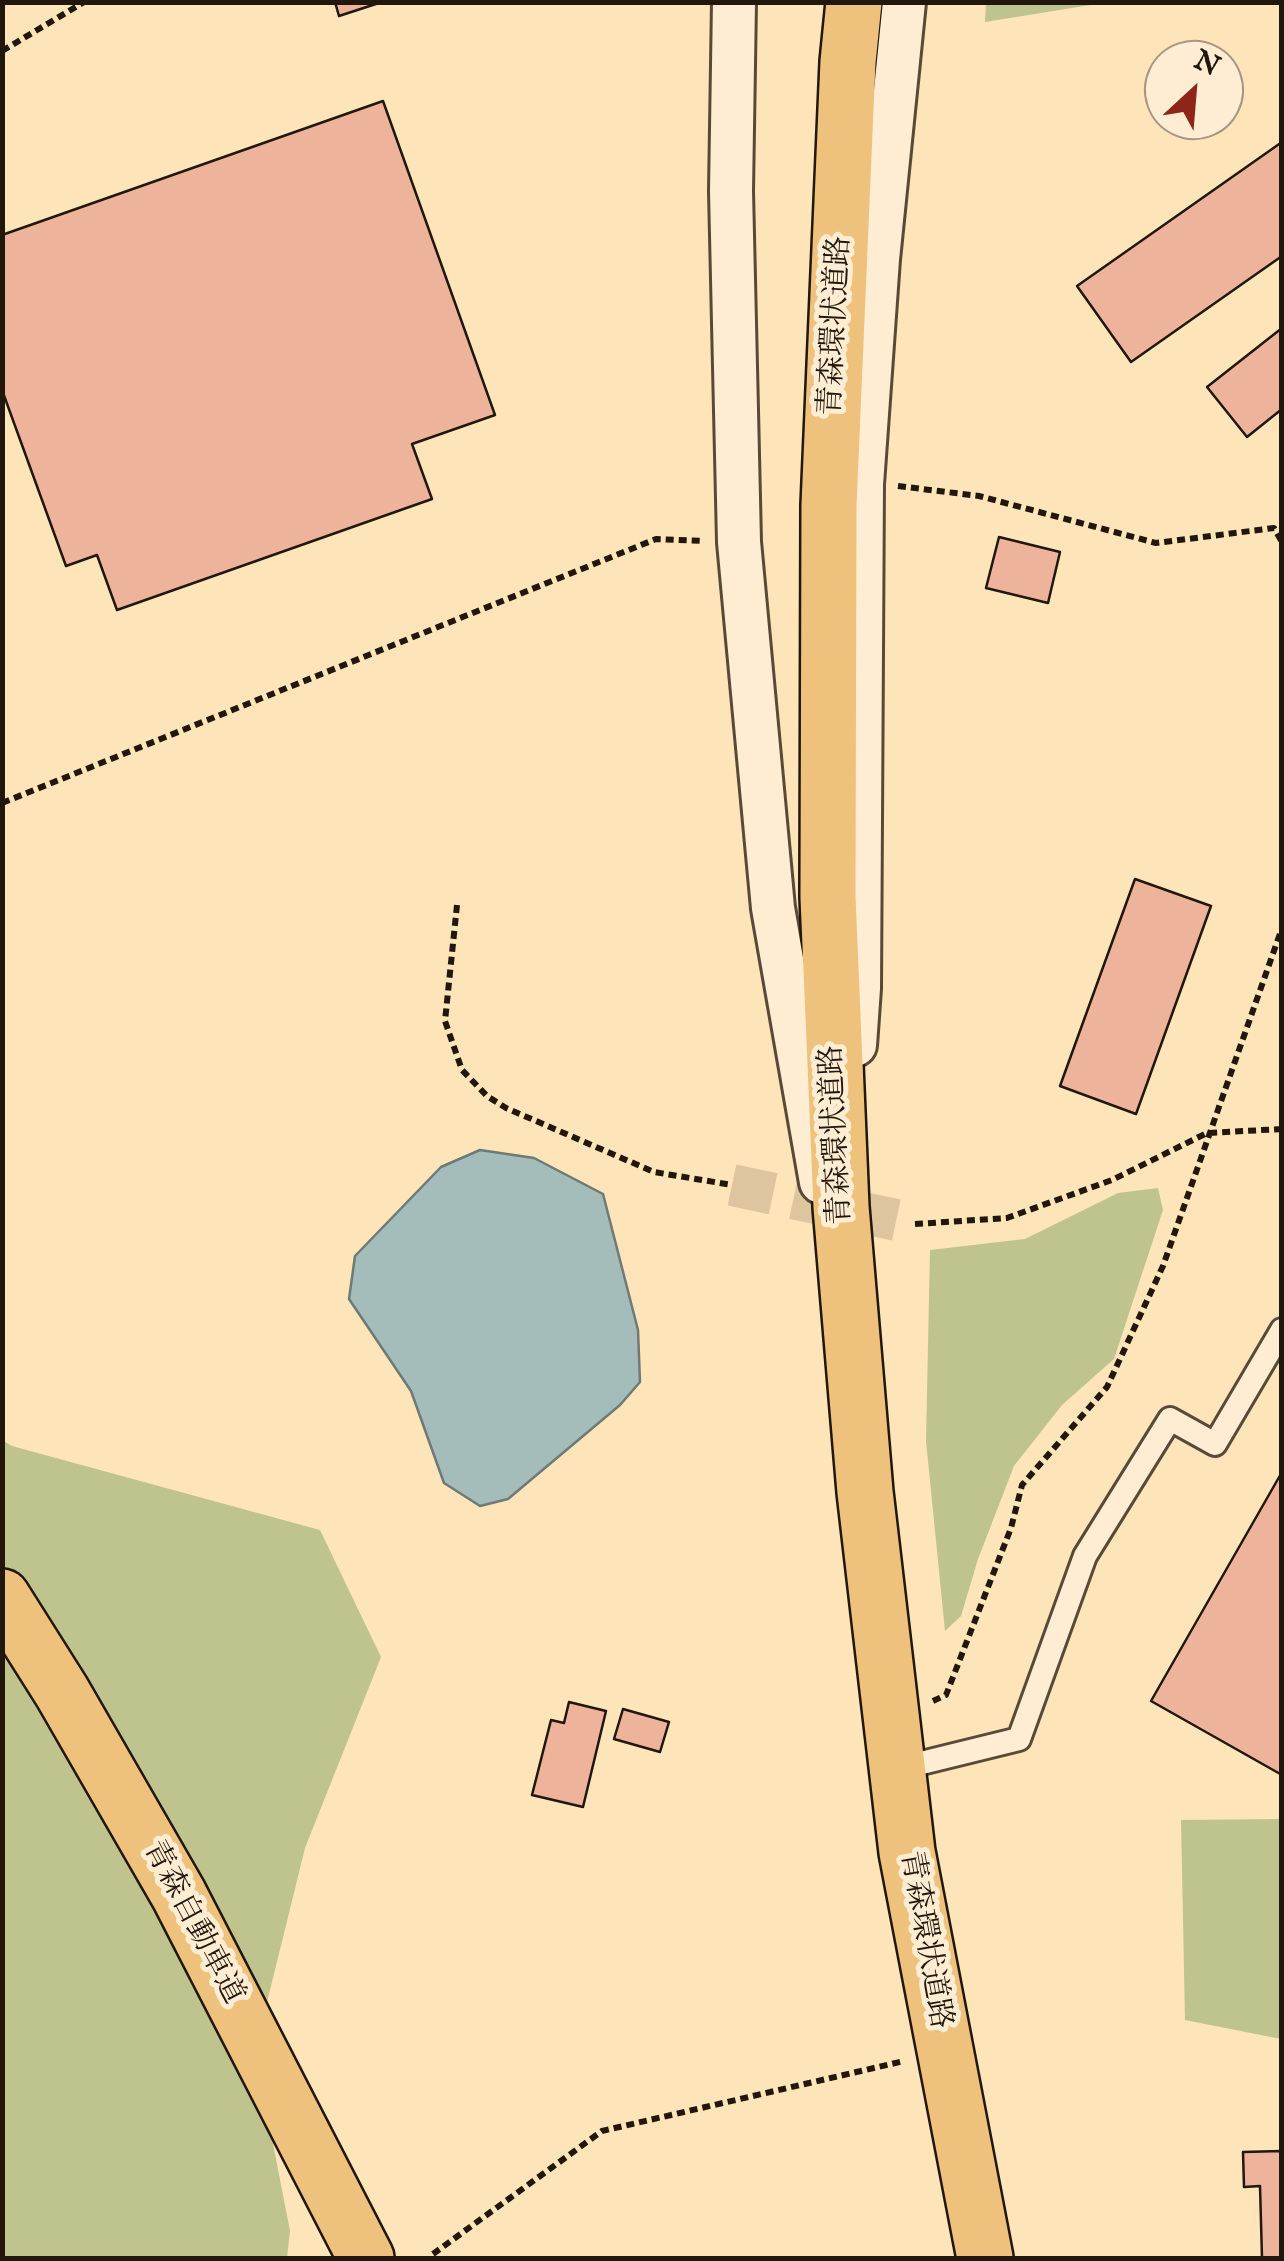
<!DOCTYPE html>
<html>
<head>
<meta charset="utf-8">
<style>
  body { margin:0 }
  #map { position:relative; width:1284px; height:2261px; overflow:hidden; background:#fde4b9; font-family:"IM FELL English",serif }
  canvas { display:block }
  .frame { position:absolute; inset:0; border:5px solid #21170c; pointer-events:none }
  .north { position:absolute; left:1144px; top:40px; width:100px; height:100px; box-sizing:border-box; background:#feedd2; border:2px solid #a69783; border-radius:50%; rotate:26deg; font-size:28px; font-weight:700; line-height:40px; text-align:center; color:#21170c }
  .north::after { content:''; display:block; margin:auto; width:35px; height:45px; background:#8f2418; clip-path:polygon(50% 0,100% 100%,50% 72%,0 100%) }
</style>
</head>
<body>
<div id="map">
<canvas width="1284" height="2261"></canvas>
<div class="frame"></div>
<div class="north">N</div>
</div>
<script>
const c = document.querySelector('canvas').getContext('2d');
c.lineJoin = 'round';
function fillPath(path, color) { c.fillStyle = color; c.fill(path, 'evenodd'); }
const toPath = rows => new Path2D(rows.map(r => 'M' + r).join(''));
function stroke(path, color, width, dash) { c.strokeStyle = color; c.lineWidth = width; c.lineCap = dash ? 'butt' : 'round'; c.setLineDash(dash || []); c.stroke(path); }
function label(font, color, halo, rows, align = 'center') {
  c.font = font + ' "IM FELL English","Noto Serif JP",serif'; c.lineWidth = 10; c.setLineDash([]); c.textBaseline = 'middle'; c.strokeStyle = halo; c.fillStyle = color; for (const [text, x, y, turn = 0] of rows) {
    c.save(); c.translate(x, y); c.rotate((+turn || 0) * Math.PI / 180); c.textAlign = isNaN(turn) ? turn : align; if (halo) c.strokeText(text, 0, 0); c.fillText(text, 0, 0); c.restore();
  }
}
const green = toPath([
  [986,3,986,2,1103,3,985,22],
  [1158,1188,1163,1210,1114,1359,1062,1405,1014,1466,978,1559,961,1616,945,1631,926,1441,930,1250,1025,1239,1118,1193],
  [2,1440,12,1446,320,1530,381,1657,305,1848,255,2051,290,2231,287,2258,3,2258],
  [1281,1819,1281,2039,1185,2020,1181,1820]
]);
const water = toPath([
  [480,1150,534,1158,603,1194,638,1330,640,1382,620,1405,508,1499,480,1506,444,1483,411,1391,349,1299,355,1256,441,1167,480,1150]
]);
const building = toPath([
  [335,2,382,2,339,16,335,2],
  [383,101,495,415,412,444,432,499,117,610,97,555,66,566,2,390,2,235,383,101],
  [1282,142,1282,256,1131,362,1077,286,1282,142],
  [1282,328,1282,409,1247,437,1207,387,1282,328],
  [999,537,1060,552,1048,603,986,588,999,537],
  [1135,879,1211,906,1136,1114,1060,1086,1135,879],
  [1282,1472,1282,1775,1151,1701,1282,1472],
  [569,1702,606,1711,583,1807,532,1795,551,1720,564,1723,569,1702],
  [623,1709,669,1722,660,1752,614,1739,623,1709],
  [1282,2151,1282,2258,1262,2258,1260,2186,1244,2187,1243,2152,1282,2151]
]);
const streetTunnel = toPath([
  [732,1185,915,1224]
]);
const path = toPath([
  [2,51,84,2],
  [898,486,979,496,1156,543,1274,528,1282,542],
  [2,803,656,539,703,541],
  [457,905,445,1021,462,1070,487,1096,506,1108,654,1172,732,1185],
  [915,1224,1007,1218,1112,1180,1207,1133,1282,1129],
  [933,1701,946,1695,1011,1528,1022,1485,1107,1387,1163,1266,1282,928],
  [433,2254,602,2131,904,2061]
]);
const lane = toPath([
  [897,1769,1019,1739,1085,1556,1170,1419,1215,1444,1282,1330]
]);
const street = toPath([
  [734,2,731,191,739,542,773,908,821,1182],
  [855,1045,859,988,862,484,878,259,904,2]
]);
const highway = toPath([
  [854,2,848,62,829,505,828,897,841,1207,865,1492,907,1852,985,2258],
  [2,1597,62,1692,179,1895,366,2258]
]);
const streetNames = [
  ["青森環状道路",837,326,-87],
  ["青森環状道路",838,1135,-93],
  ["青森自動車道",192,1923,62],
  ["青森環状道路",924,1940,80]
];
fillPath(green, '#bfc48f');
fillPath(water, '#a4bcba');
stroke(water, '#707a74', 2.5);
fillPath(building, '#edb49b');
stroke(building, '#21170c', 2.5);
stroke(streetTunnel, '#dcc59f', 42, [42, 21]);
stroke(lane, '#584a37', 28);
stroke(street, '#584a37', 48);
stroke(highway, '#21170c', 60);
stroke(path, '#21170c', 6, [8, 5]);
stroke(lane, '#feedd2', 22);
stroke(street, '#feedd2', 42);
stroke(highway, '#eec27c', 55);
label('30px', '#21170c', '#feedd2', streetNames);
</script>
</body>
</html>
